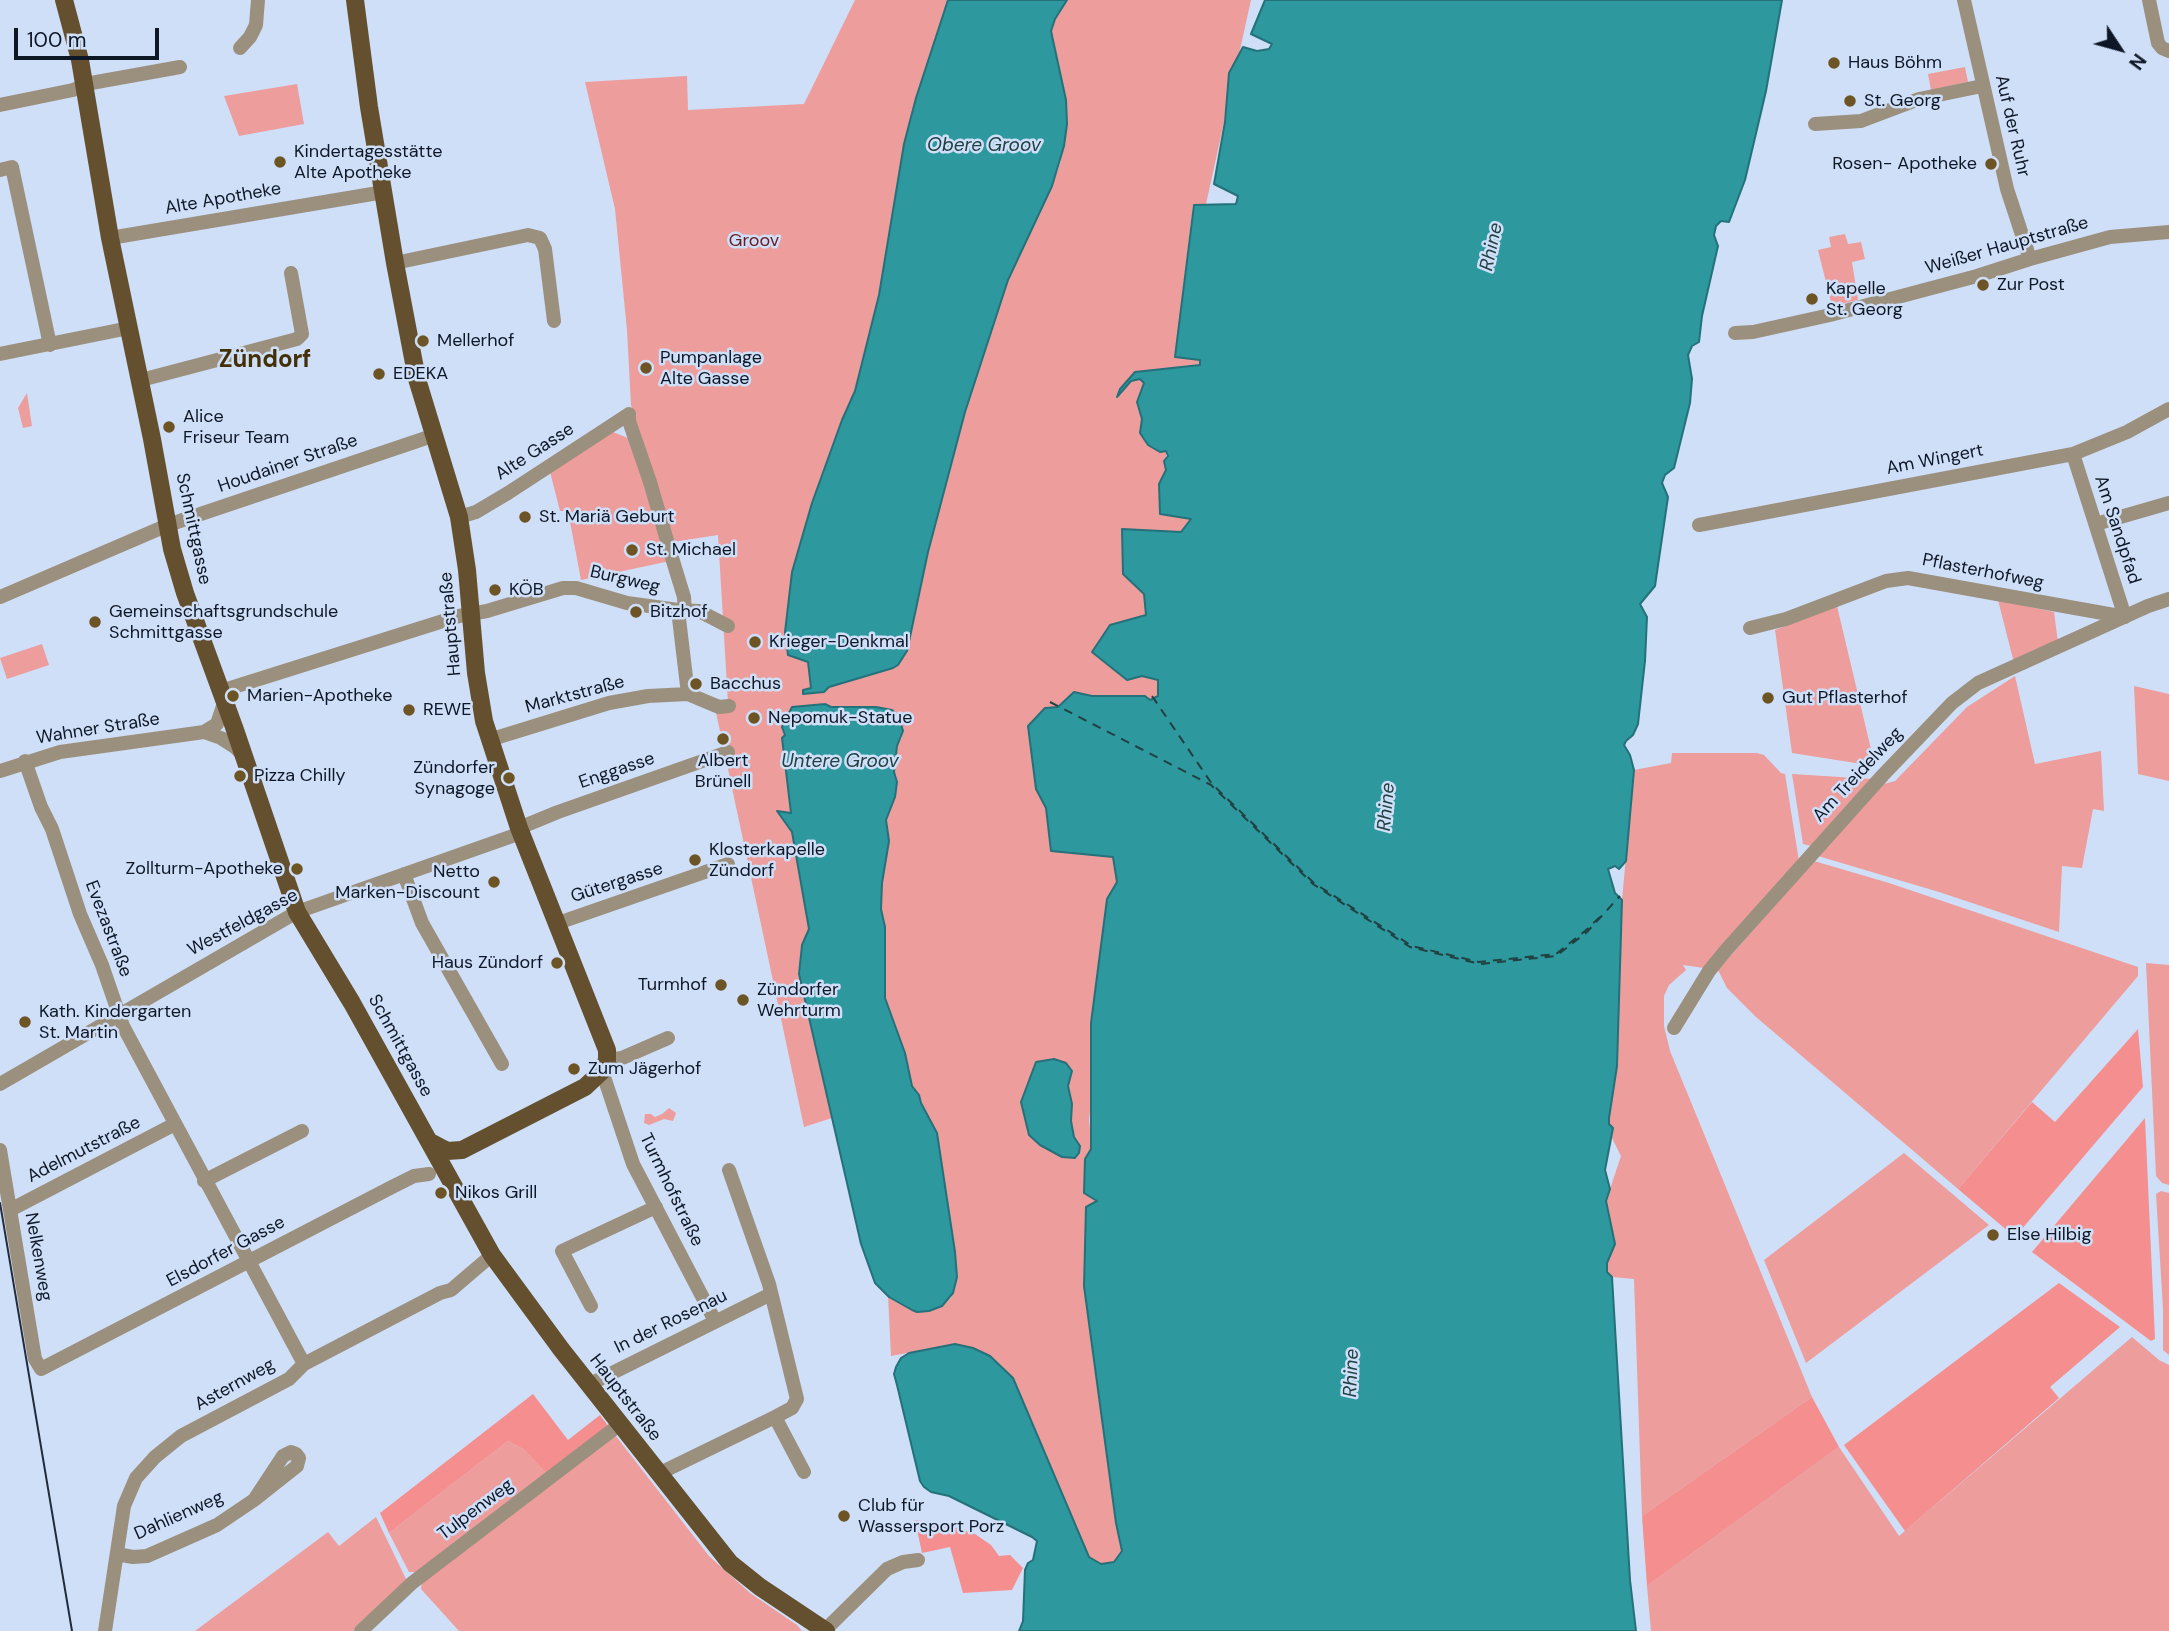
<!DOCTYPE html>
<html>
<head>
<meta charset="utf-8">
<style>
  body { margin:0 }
  #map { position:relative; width:2169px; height:1631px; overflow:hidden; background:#cfdff8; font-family:"DM Sans",sans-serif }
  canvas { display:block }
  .north { position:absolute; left:2085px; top:14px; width:70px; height:70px; -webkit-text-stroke:5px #cfdff8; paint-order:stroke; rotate:126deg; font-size:19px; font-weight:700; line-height:28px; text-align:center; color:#0e1726 }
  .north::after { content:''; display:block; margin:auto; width:24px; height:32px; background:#0e1726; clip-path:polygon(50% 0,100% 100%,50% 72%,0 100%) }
  .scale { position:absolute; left:14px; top:28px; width:145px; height:32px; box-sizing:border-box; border:4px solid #0e1726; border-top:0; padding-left:9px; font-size:21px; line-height:24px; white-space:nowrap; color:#0e1726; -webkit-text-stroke:5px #cfdff8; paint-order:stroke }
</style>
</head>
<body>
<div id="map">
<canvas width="2169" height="1631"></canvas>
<div class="north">N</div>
<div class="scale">100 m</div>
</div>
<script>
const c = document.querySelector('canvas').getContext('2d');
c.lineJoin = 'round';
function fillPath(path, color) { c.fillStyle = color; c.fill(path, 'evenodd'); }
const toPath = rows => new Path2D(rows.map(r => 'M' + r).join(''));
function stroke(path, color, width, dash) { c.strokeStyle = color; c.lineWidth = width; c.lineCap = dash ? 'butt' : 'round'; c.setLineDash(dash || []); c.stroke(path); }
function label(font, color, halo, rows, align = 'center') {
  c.font = font + ' "DM Sans",sans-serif'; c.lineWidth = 5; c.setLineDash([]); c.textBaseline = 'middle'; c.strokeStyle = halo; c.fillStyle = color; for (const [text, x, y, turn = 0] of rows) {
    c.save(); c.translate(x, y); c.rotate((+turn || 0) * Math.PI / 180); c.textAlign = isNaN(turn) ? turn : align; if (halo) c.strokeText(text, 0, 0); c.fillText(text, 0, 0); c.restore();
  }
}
const green = toPath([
  [855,0,948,0,916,97,904,144,879,295,855,391,842,420,812,503,792,572,808,661,811,688,803,694,823,692,829,687,893,668,898,665,907,651,928,552,965,412,1008,280,1052,186,1060,164,1067,124,1066,100,1051,31,1055,19,1067,0,1251,0,1206,204,1193,205,1175,356,1201,360,1200,365,1135,372,1119,395,1131,381,1140,379,1145,383,1137,402,1142,419,1140,433,1166,451,1166,470,1159,484,1191,519,1181,532,1123,574,1144,594,1146,616,1110,626,1127,679,1142,676,1158,680,1158,697,1150,700,1145,696,1092,696,1074,692,1058,707,1033,759,1036,789,1046,808,1049,823,1113,857,1117,882,1107,899,1091,1023,1092,1093,1089,1120,1098,1201,1085,1247,1084,1286,1116,1523,1122,1551,1114,1562,1101,1564,1089,1557,1013,1378,990,1356,955,1344,891,1356,888,1295,892,1299,942,1306,951,1298,957,1277,937,1133,921,1103,919,1095,912,1086,905,1053,885,998,886,951,884,919,881,909,882,883,889,841,886,820,895,797,897,780,894,772,897,746,902,737,883,708,792,706,784,721,782,727,785,735,782,739,791,814,778,812,792,832,797,854,809,929,800,955,804,997,832,1118,804,1127,714,703,728,703,718,535,673,542,631,405,627,330,615,209,585,82,687,76,688,110,804,104],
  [1965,67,1968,82,1931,90,1928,74],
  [297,84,304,124,239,136,224,96],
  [1845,234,1848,244,1861,242,1865,259,1852,262,1858,300,1832,306,1818,250,1831,247,1829,237],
  [27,393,32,426,23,428,18,408],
  [608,430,633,440,670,561,581,580,568,511,560,511,549,468],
  [1998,600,2054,612,2058,642,2014,663],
  [1837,606,1875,766,1792,753,1775,630],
  [42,644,49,665,7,679,0,658],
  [2015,676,2035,764,2101,751,2104,811,2093,809,2082,868,2062,866,2059,932,1939,892,1818,856,1884,784,1895,781,1967,707],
  [2134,686,2169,694,2169,781,2138,774],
  [1672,753,1757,753,1764,755,1781,773,1785,774,1799,861,1704,968,1683,965,1686,970,1669,985,1664,996,1664,1026,1670,1051,1812,1397,1642,1516,1634,1279,1612,1277,1607,1272,1607,1263,1615,1244,1606,1201,1621,1156,1612,1138,1613,1128,1609,1124,1609,1118,1617,1066,1622,900,1634,770,1671,763],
  [1792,774,1872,779,1812,846,1803,844],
  [1814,861,1889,883,2138,967,2138,976,1958,1189,1756,1017,1727,988,1718,970],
  [2146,963,2169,965,2169,1185,2162,1183,2156,1176],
  [669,1108,676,1113,673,1121,664,1119,649,1125,644,1123,645,1114,651,1114,655,1117,662,1114],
  [1904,1153,1989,1225,1806,1363,1764,1260],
  [2161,1191,2169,1193,2169,1355,2163,1350,2163,1309,2156,1194],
  [2132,1337,2159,1360,2169,1365,2169,1631,1651,1631,1647,1586,1839,1447,1899,1536],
  [615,1435,709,1556,750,1593,797,1625,802,1631,459,1631,421,1589,422,1581],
  [508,1441,523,1449,547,1474,418,1572,409,1572,389,1533],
  [376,1517,406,1579,405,1583,353,1631,195,1631,328,1532,339,1546]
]);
const forest = toPath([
  [2138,1029,2143,1087,2015,1237,1958,1189,2032,1102,2055,1122],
  [2145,1118,2155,1339,2151,1341,2032,1252],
  [2059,1283,2120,1327,2050,1387,2059,1398,1905,1531,1844,1445],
  [533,1394,568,1440,600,1415,609,1427,547,1474,523,1449,508,1441,389,1533,380,1513],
  [1812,1397,1839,1447,1647,1586,1642,1516],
  [915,1520,947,1525,975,1534,991,1545,999,1556,1010,1555,1023,1568,1012,1590,963,1593,950,1547,922,1553]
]);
const water = toPath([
  [948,0,1067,0,1055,19,1051,31,1066,100,1067,124,1064,146,1052,186,1008,280,965,412,928,552,907,651,898,665,893,668,829,687,824,692,803,694,803,690,811,688,808,662,788,655,785,632,792,572,812,503,842,420,855,391,879,295,904,144,916,98,948,0],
  [1265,0,1782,0,1766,91,1745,180,1729,222,1721,221,1716,226,1714,235,1718,246,1702,316,1699,342,1692,346,1688,355,1692,379,1690,403,1674,468,1665,475,1662,483,1668,497,1655,586,1640,604,1647,617,1645,661,1638,724,1633,735,1626,741,1624,745,1630,755,1634,770,1626,861,1619,869,1615,866,1608,869,1615,893,1622,900,1617,1066,1609,1118,1609,1124,1613,1128,1605,1170,1610,1189,1606,1201,1615,1244,1607,1263,1607,1272,1612,1277,1630,1580,1636,1631,1019,1631,1023,1621,1025,1570,1028,1563,1033,1560,1037,1541,1032,1537,949,1496,931,1492,924,1487,920,1481,897,1385,894,1374,896,1367,901,1358,909,1353,955,1344,973,1348,990,1356,1013,1378,1089,1557,1101,1564,1114,1562,1122,1551,1116,1523,1084,1286,1086,1207,1097,1201,1084,1193,1085,1159,1091,1149,1091,1023,1107,899,1117,882,1113,857,1051,851,1046,808,1036,789,1028,726,1045,708,1058,707,1074,692,1092,696,1145,696,1150,700,1158,696,1158,680,1142,676,1127,680,1092,652,1110,625,1146,615,1144,594,1123,574,1122,529,1181,532,1191,519,1160,514,1159,484,1166,470,1164,461,1168,456,1166,451,1160,452,1148,445,1140,433,1142,419,1137,402,1144,383,1140,379,1131,381,1117,397,1120,389,1135,372,1200,365,1200,360,1175,357,1194,205,1236,204,1238,196,1214,184,1225,122,1229,73,1243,47,1257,51,1269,49,1272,44,1251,34,1265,0],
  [825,704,831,707,876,707,892,710,899,717,903,731,897,746,894,772,897,782,895,797,886,820,889,841,882,883,881,909,885,927,885,998,905,1053,912,1086,919,1095,921,1103,937,1133,955,1252,957,1277,953,1293,942,1306,929,1311,917,1312,912,1310,889,1297,875,1283,861,1244,799,974,802,945,809,929,792,832,777,811,791,813,782,738,785,735,782,727,792,707,825,704],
  [1054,1059,1066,1063,1072,1071,1068,1086,1072,1104,1071,1121,1074,1137,1080,1146,1079,1153,1075,1158,1062,1157,1040,1145,1029,1135,1021,1102,1036,1062,1054,1059]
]);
const ferry = toPath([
  [1152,696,1212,784,1314,883,1412,946,1479,962,1556,954,1585,931,1602,915],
  [1050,702,1211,785,1313,884,1410,947,1480,964,1556,956,1587,932,1620,896]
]);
const minor = toPath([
  [1964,0,2007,189,2030,259],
  [2149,0,2158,43,2162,48,2169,51],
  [240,48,250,37,256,25,258,0],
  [0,105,73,90,91,83,180,67],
  [1815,124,1861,121,1919,99,1982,86],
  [0,170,12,167,50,345],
  [110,238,384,192],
  [395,263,528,235,540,238,545,249,554,321],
  [1735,333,1753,332,1830,315,1977,276,2030,259,2110,237,2169,232],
  [0,354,129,328],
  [141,380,297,339,302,334,291,273],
  [2073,454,2125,617],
  [459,517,476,512,508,493,629,414,629,421,650,482,673,561,684,597,685,611],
  [2096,524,2169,503],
  [1699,525,2073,454,2127,432,2169,409],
  [0,597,168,525,435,435],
  [678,610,688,694],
  [1750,628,1786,619,1886,581,1908,578,2125,617],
  [221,691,459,616,487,611,563,588,576,588,627,603,678,610,699,611,728,626],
  [204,732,221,738,235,747,244,756],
  [489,740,609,703,648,696,688,694,719,707,729,706],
  [25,761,41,807,52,829,80,914,102,965,123,1026,304,1364],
  [0,771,60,752,204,732,217,724,224,703],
  [519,828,558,812,728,752],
  [404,874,422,923,502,1064],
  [558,923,728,864],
  [1674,1028,1709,971,1727,949,1883,775,1952,703,1978,683,2148,606,2169,599],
  [607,1060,622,1058,668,1038],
  [602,1071,633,1164,715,1321],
  [0,1084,297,912,521,833],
  [0,1150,35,1359,41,1369,392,1187,414,1176,429,1174],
  [204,1181,302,1131],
  [10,1210,175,1124],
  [591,1306,562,1251,656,1207],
  [588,1385,771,1294],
  [775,1417,804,1472],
  [658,1474,775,1417,792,1408,797,1399,769,1284,729,1170],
  [117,1554,133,1557,147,1556,217,1525,254,1500,297,1466,299,1458,296,1454,291,1452,283,1456,254,1500],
  [105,1631,124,1506,136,1478,155,1457,181,1436,289,1379,304,1364,440,1293,451,1290,492,1255],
  [361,1631,412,1583,619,1425],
  [824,1631,887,1569,903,1562,918,1560]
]);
const major = toPath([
  [64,0,80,60,110,238,152,439,172,549,185,593,234,727,297,912,352,1003,492,1255,561,1349,730,1563,760,1587,826,1631],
  [355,0,369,107,395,263,417,379,459,517,467,570,476,673,484,721,519,828,607,1050,607,1060,602,1071,585,1087,462,1150,447,1151,430,1142]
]);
const tram = toPath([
  [0,1203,72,1631]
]);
const markers = [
  [1834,63,7,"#6d5425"],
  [1850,101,7,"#6d5425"],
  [280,162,7,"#6d5425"],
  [1991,164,7,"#6d5425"],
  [1983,285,7,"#6d5425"],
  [1812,299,7,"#6d5425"],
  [423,341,7,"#6d5425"],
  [646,368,7,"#6d5425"],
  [379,374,7,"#6d5425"],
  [169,427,7,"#6d5425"],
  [525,517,7,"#6d5425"],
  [632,550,7,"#6d5425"],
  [495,590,7,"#6d5425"],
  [636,612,7,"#6d5425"],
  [95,622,7,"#6d5425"],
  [755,642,7,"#6d5425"],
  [696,684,7,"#6d5425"],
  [233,696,7,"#6d5425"],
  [1768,698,7,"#6d5425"],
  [409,710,7,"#6d5425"],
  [754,718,7,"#6d5425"],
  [723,739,7,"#6d5425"],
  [240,776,7,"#6d5425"],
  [509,778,7,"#6d5425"],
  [695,860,7,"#6d5425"],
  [297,869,7,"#6d5425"],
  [494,882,7,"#6d5425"],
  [557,963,7,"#6d5425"],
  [721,985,7,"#6d5425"],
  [743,1000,7,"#6d5425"],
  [25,1022,7,"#6d5425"],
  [574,1069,7,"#6d5425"],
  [441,1193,7,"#6d5425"],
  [1993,1235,7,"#6d5425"],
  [844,1516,7,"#6d5425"]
];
const poiNames = [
  ["Haus Böhm",1848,63],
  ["St. Georg",1864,101],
  ["Kindertagesstätte",294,152],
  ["Alte Apotheke",294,173],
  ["Rosen- Apotheke",1977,164,"right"],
  ["Zur Post",1997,285],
  ["Kapelle",1826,289],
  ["St. Georg",1826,310],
  ["Mellerhof",437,341],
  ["Pumpanlage",660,358],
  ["Alte Gasse",660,379],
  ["EDEKA",393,374],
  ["Alice",183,417],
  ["Friseur Team",183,438],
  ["St. Mariä Geburt",539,517],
  ["St. Michael",646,550],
  ["KÖB",509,590],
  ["Gemeinschaftsgrundschule",109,612],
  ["Schmittgasse",109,633],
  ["Bitzhof",650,612],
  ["Krieger-Denkmal",769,642],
  ["Bacchus",710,684],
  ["Marien-Apotheke",247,696],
  ["Gut Pflasterhof",1782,698],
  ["REWE",423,710],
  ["Nepomuk-Statue",768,718],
  ["Albert",723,761,"center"],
  ["Brünell",723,782,"center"],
  ["Zündorfer",495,768,"right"],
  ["Synagoge",495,789,"right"],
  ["Pizza Chilly",254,776],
  ["Klosterkapelle",709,850],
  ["Zündorf",709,871],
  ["Zollturm-Apotheke",283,869,"right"],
  ["Netto",480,872,"right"],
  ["Marken-Discount",480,893,"right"],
  ["Haus Zündorf",543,963,"right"],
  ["Turmhof",707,985,"right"],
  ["Zündorfer",757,990],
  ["Wehrturm",757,1011],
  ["Kath. Kindergarten",39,1012],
  ["St. Martin",39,1033],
  ["Zum Jägerhof",588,1069],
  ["Nikos Grill",455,1193],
  ["Else Hilbig",2007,1235],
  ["Club für",858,1506],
  ["Wassersport Porz",858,1527]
];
const streetNames = [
  ["Auf der Ruhr",2012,126,77],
  ["Alte Apotheke",223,199,-10],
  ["Weißer Hauptstraße",2007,246,-16],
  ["Alte Gasse",535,452,-33],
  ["Am Wingert",1935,460,-11],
  ["Houdainer Straße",288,464,-19],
  ["Schmittgasse",193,529,78],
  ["Am Sandpfad",2117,530,72],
  ["Pflasterhofweg",1983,572,11],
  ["Burgweg",625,580,13],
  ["Hauptstraße",451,624,-95],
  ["Marktstraße",575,695,-15],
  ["Wahner Straße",98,729,-9],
  ["Enggasse",617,771,-19],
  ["Am Treidelweg",1858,775,-47],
  ["Gütergasse",617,883,-18],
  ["Westfeldgasse",243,923,-28],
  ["Evezastraße",108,929,69],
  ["Schmittgasse",400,1046,61],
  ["Adelmutstraße",84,1150,-27],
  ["Turmhofstraße",671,1190,64],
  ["Elsdorfer Gasse",226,1252,-28],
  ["Nelkenweg",38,1257,80],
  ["In der Rosenau",671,1322,-26],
  ["Asternweg",235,1385,-29],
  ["Hauptstraße",625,1398,52],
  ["Tulpenweg",476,1510,-37],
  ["Dahlienweg",179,1516,-24]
];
const parkNames = [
  ["Groov",754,241]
];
const waterNames = [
  ["Obere Groov",984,146],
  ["Rhine",1492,247,-78],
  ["Untere Groov",840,762],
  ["Rhine",1387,807,-85],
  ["Rhine",1352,1373,-88]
];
const districtNames = [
  ["Zündorf",265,361]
];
fillPath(green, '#ed9d9c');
fillPath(forest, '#f58e8e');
fillPath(water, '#2d989e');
stroke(water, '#24717a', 2);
stroke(ferry, '#214142', 2, [9, 7]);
stroke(minor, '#9b907e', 14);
stroke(major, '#64502e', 18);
stroke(tram, '#222c3c', 2);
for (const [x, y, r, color] of markers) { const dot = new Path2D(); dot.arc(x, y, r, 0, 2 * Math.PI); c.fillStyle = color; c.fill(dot); stroke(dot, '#cfdff8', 2.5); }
label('18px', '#0e1726', '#cfdff8', poiNames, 'left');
label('18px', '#0e1726', '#cfdff8', streetNames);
label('18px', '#6a1b22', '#cfdff8', parkNames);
label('italic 19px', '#214142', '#cfdff8', waterNames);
label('bold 24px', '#432f08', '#cfdff8', districtNames);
</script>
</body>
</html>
